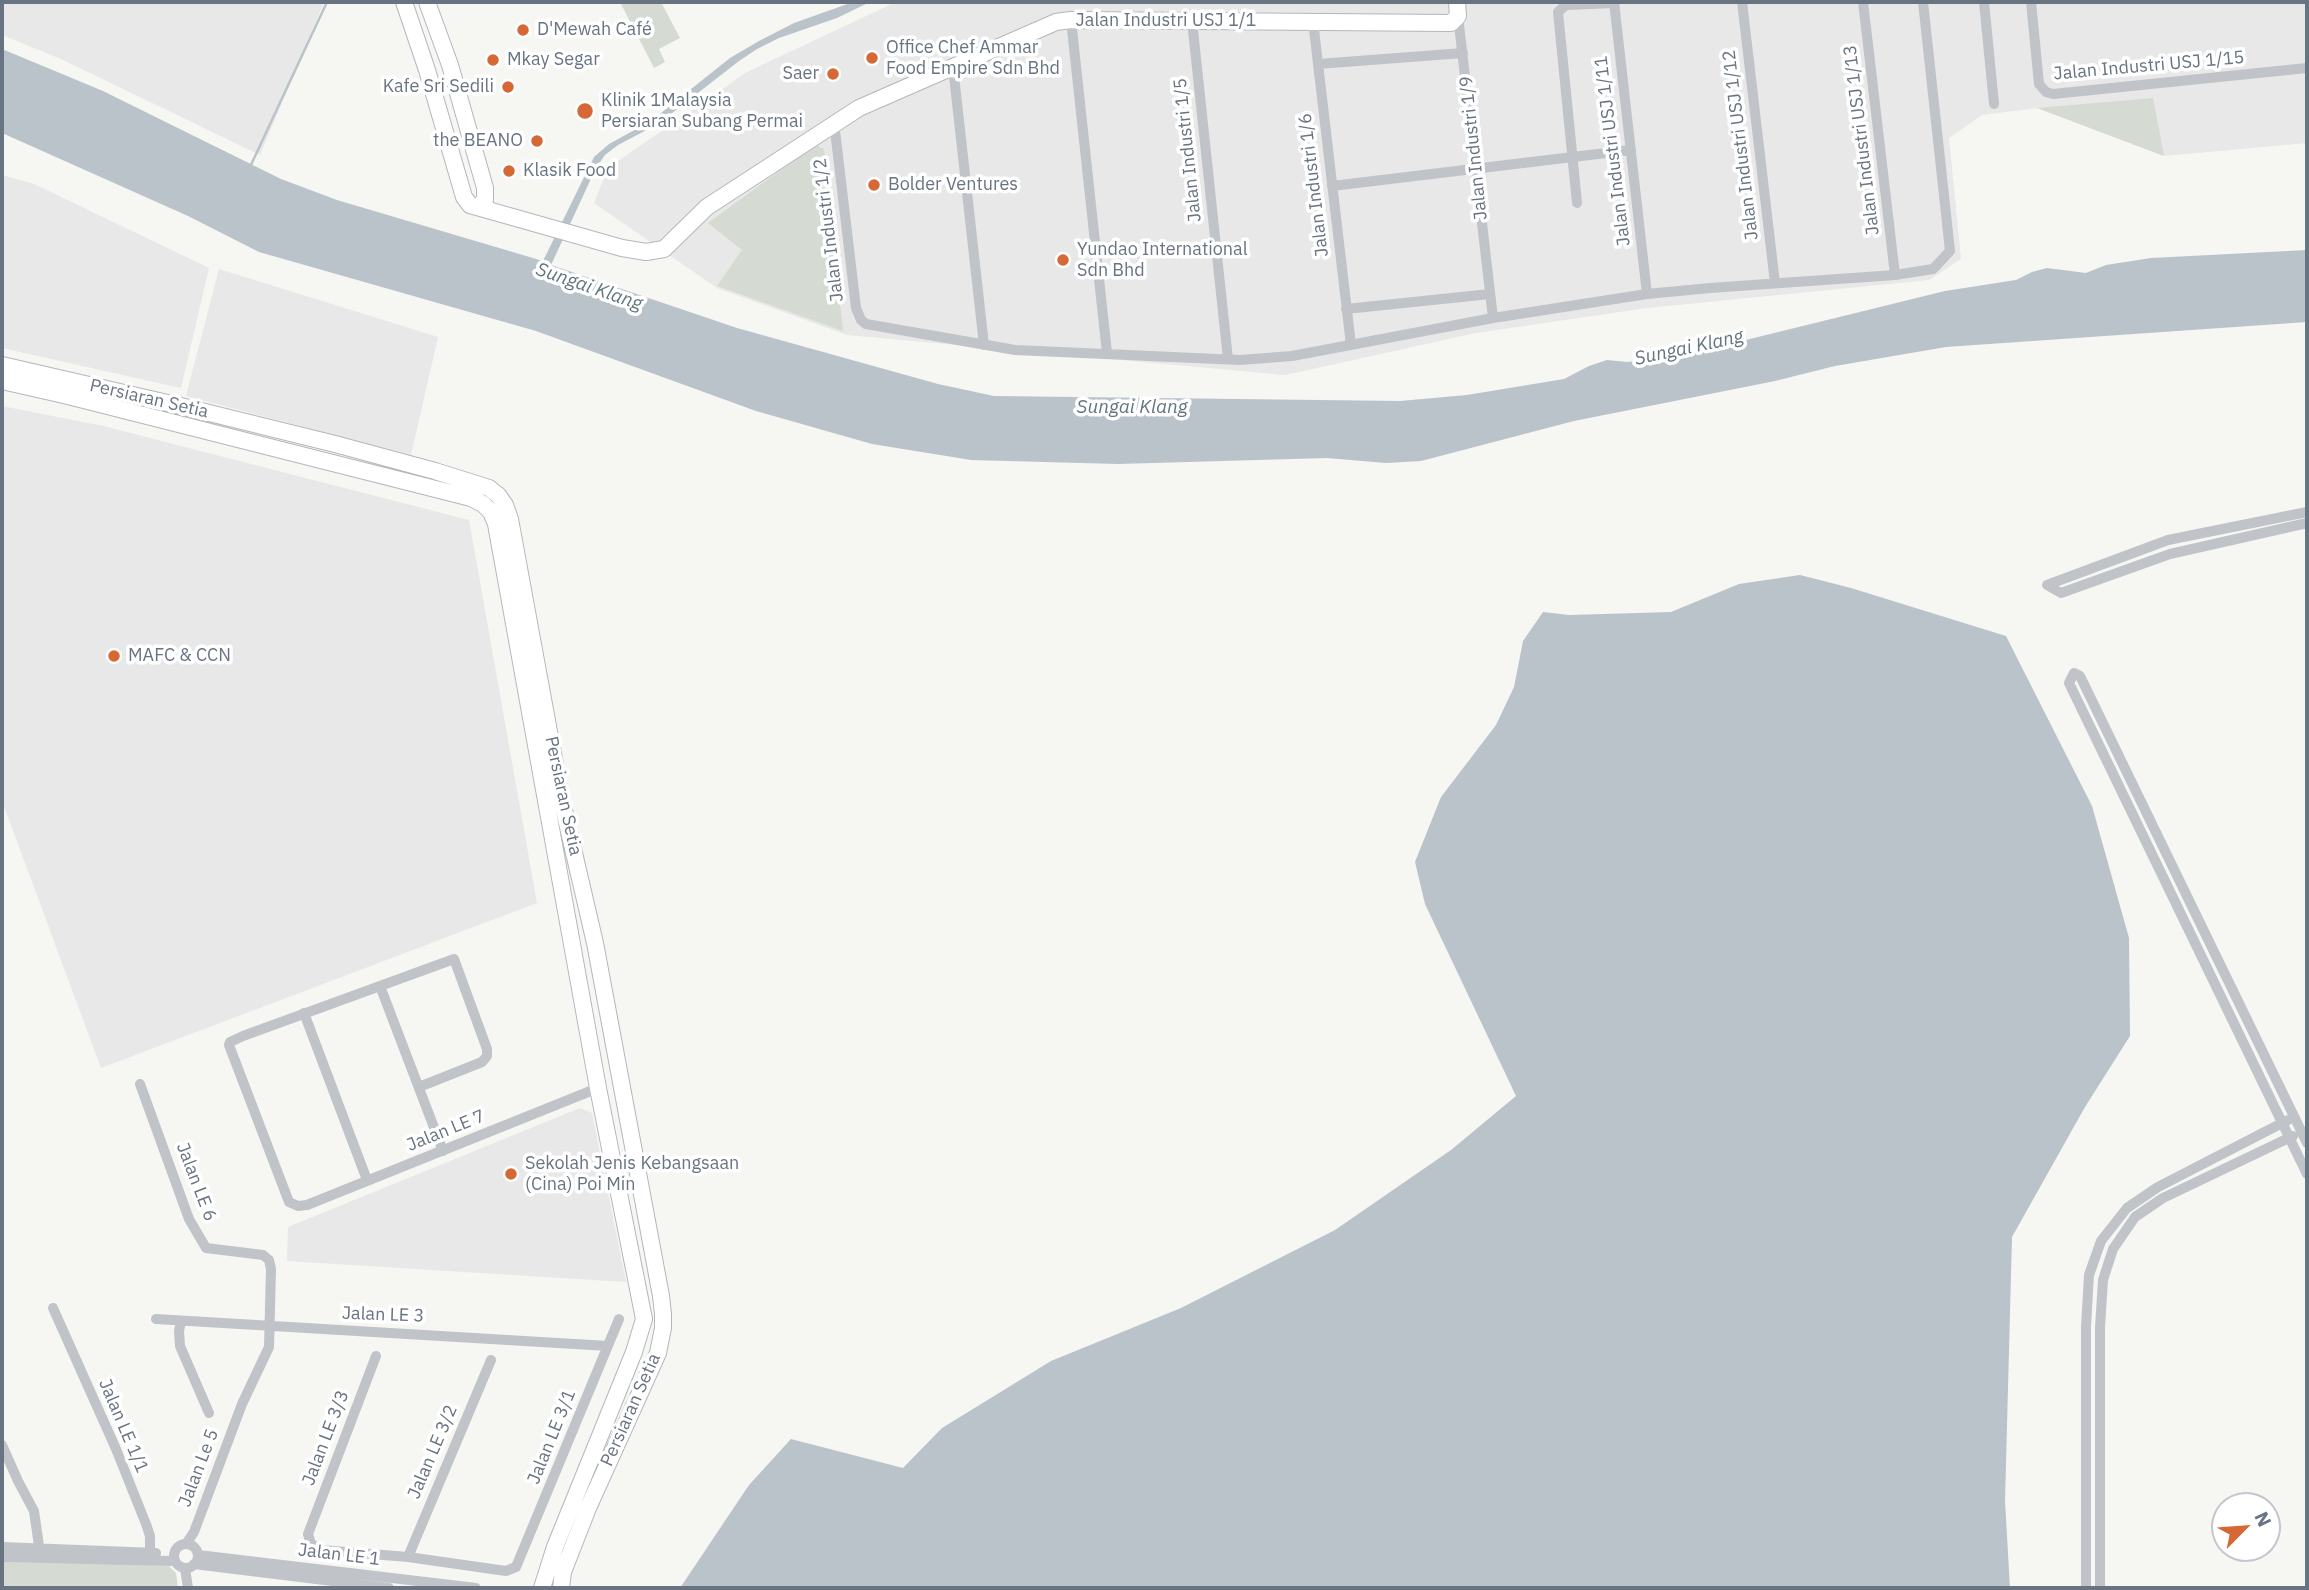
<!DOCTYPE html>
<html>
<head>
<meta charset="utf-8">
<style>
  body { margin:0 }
  #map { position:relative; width:2309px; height:1590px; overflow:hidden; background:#f6f6f3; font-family:"IBM Plex Sans",sans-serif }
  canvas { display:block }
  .frame { position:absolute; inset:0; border:4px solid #687482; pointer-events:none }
  .north { position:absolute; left:2211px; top:1492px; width:70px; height:70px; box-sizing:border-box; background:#fff; border:2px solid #c3c7cd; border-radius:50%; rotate:65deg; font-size:19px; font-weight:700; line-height:28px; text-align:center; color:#687482 }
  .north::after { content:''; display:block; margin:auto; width:24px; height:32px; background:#d56835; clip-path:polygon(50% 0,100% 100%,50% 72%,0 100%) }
</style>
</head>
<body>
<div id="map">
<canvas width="2309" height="1590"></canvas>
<div class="frame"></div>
<div class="north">N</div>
</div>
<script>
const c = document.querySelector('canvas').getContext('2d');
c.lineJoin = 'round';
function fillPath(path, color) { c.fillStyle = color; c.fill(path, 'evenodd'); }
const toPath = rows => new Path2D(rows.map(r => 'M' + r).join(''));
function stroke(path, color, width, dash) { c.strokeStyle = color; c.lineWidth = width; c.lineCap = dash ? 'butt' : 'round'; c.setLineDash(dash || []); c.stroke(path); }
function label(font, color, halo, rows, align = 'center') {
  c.font = font + ' "IBM Plex Sans",sans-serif'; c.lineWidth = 7; c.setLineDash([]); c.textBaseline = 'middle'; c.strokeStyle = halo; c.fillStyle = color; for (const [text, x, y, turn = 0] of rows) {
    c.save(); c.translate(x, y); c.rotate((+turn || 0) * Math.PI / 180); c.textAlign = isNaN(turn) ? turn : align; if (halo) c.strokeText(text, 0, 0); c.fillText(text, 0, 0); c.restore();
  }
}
const built = toPath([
  [2,2,324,2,260,155,61,59,2,35],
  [896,2,2307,2,2307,143,2164,156,2037,108,1982,115,1949,138,1961,259,1929,280,1647,308,1476,333,1285,375,847,335,717,288,594,203,608,168,747,72],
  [2,175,34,184,209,268,181,388,2,348],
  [219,269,438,337,411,455,186,396],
  [2,406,103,426,469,520,537,903,101,1068,2,801],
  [580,1108,592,1113,626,1282,287,1261,288,1227]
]);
const green = toPath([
  [620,2,661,2,680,38,659,49,665,62,654,68],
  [2153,98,2164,156,2037,108],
  [815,145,824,149,843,331,717,286,742,250,708,223],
  [2,1562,120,1563,169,1566,176,1573,178,1588,2,1588]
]);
const water = toPath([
  [853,2,870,2,837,18,779,38,757,49,739,61,658,124,618,145,605,155,596,168,551,265,737,328,938,384,994,396,1400,401,1467,395,1564,379,1589,366,1607,360,1628,362,1693,353,1945,291,2016,280,2032,272,2047,268,2086,273,2106,265,2151,258,2307,250,2307,322,1946,347,1835,366,1775,381,1574,421,1421,461,1386,463,1327,458,1118,464,971,460,872,444,756,411,536,331,259,252,188,216,2,133,2,49,103,91,281,179,337,200,543,261,594,157,609,144,651,121,730,58,759,41,794,23],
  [1800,575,1851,588,2006,636,2092,806,2129,938,2130,1036,2085,1107,2012,1237,2005,1501,2010,1588,680,1588,749,1485,791,1439,903,1468,942,1428,1051,1361,1181,1308,1335,1230,1451,1150,1516,1096,1425,904,1415,862,1441,797,1496,725,1514,687,1523,641,1543,612,1569,615,1671,612,1739,584]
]);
const stream = toPath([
  [250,167,327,2]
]);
const street = toPath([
  [1614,2,1647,294],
  [1742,2,1775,283],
  [1863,2,1895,275],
  [1984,2,1994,104],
  [2031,2,2039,84,2046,92,2053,94,2307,68],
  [1458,16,1493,318],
  [1071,20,1107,353],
  [1192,21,1228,359],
  [1313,21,1351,345],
  [1318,64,1463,53],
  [953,67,984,345],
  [834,122,856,308,861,320,866,324,1015,350,1240,360,1292,356,1493,318,1647,294,1710,288,1895,275,1933,269,1950,251,1923,2],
  [1332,186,1631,150],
  [1577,203,1558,12,1566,5,1614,3],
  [1346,309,1490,294],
  [2307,512,2168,540,2047,585,2061,593,2170,554,2307,523],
  [380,986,443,1151],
  [304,1013,367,1180],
  [140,1084,189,1219,206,1248,263,1255,269,1260,271,1269,269,1347,242,1404,194,1532,186,1544],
  [419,1087,482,1062,487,1056,487,1049,454,959,243,1036,230,1042,229,1045,289,1202,298,1206,307,1205,598,1088],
  [2307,1143,2080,676,2074,673,2069,683,2307,1174],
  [53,1308,116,1449,146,1524,150,1536,150,1560],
  [156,1319,608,1346],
  [181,1321,179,1331,180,1346,209,1413],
  [376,1356,308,1534,311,1544,322,1550,408,1557,506,1571,516,1567,619,1319],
  [2,1445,18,1481,34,1511,40,1553],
  '174 1556a12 12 0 1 1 24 0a12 12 0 1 1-24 0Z',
  [2,1547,156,1553],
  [198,1555,476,1588],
  [2,1557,175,1561],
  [408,1557,491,1360],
  [194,1564,389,1588],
  [185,1568,188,1588],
  [2086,1588,2086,1327,2089,1275,2101,1241,2127,1208,2158,1187,2288,1120],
  [2100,1588,2100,1327,2103,1280,2113,1249,2135,1217,2163,1198,2293,1136]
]);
const secondary = toPath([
  [404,2,427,70,464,197,470,205,622,248,646,252,664,249,707,207,859,108,1056,22,1071,20,1451,23,1458,16,1457,2],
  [427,2,450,65,485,188,485,200,479,206],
  [2,365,185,407,335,444,435,471,489,488,498,495,505,505,510,519,561,797,595,943,661,1296,663,1314,663,1328,658,1353,588,1508,563,1572,561,1588],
  [2,381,68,396,471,498,483,504,491,512,496,524,598,1088,644,1319,634,1352,555,1547,542,1588]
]);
const markers = [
  [523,30,7,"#d56835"],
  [872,58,7,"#d56835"],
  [493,60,7,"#d56835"],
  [833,74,7,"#d56835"],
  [508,87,7,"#d56835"],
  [585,111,9,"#d56835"],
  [537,141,7,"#d56835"],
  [509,171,7,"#d56835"],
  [874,185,7,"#d56835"],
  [1063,260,7,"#d56835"],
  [114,656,7,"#d56835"],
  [511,1174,7,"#d56835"]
];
const streetNames = [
  ["Jalan Industri USJ 1/1",1166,21],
  ["Jalan Industri USJ 1/15",2149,66,-5],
  ["Jalan Industri USJ 1/13",1862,140,-97],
  ["Jalan Industri USJ 1/12",1741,145,-97],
  ["Jalan Industri 1/9",1474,148,-96],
  ["Jalan Industri 1/5",1188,150,-96],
  ["Jalan Industri USJ 1/11",1613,151,-97],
  ["Jalan Industri 1/6",1314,185,-97],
  ["Jalan Industri 1/2",829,230,-97],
  ["Persiaran Setia",149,399,13],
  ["Persiaran Setia",563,796,78],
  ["Jalan LE 7",446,1131,-22],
  ["Jalan LE 6",196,1182,69],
  ["Jalan LE 3",383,1315,2],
  ["Persiaran Setia",631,1410,-66],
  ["Jalan LE 1/1",123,1426,67],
  ["Jalan LE 3/1",552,1437,-68],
  ["Jalan LE 3/3",326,1438,-69],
  ["Jalan LE 3/2",433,1452,-67],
  ["Jalan Le 5",199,1468,-69],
  ["Jalan LE 1",339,1555,7]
];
const poiNames = [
  ["D'Mewah Café",537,30],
  ["Office Chef Ammar",886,48],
  ["Food Empire Sdn Bhd",886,69],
  ["Mkay Segar",507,60],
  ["Saer",819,74,"right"],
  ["Kafe Sri Sedili",494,87,"right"],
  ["Klinik 1Malaysia",601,101],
  ["Persiaran Subang Permai",601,122],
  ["the BEANO",523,141,"right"],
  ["Klasik Food",523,171],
  ["Bolder Ventures",888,185],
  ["Yundao International",1077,250],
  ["Sdn Bhd",1077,271],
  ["MAFC & CCN",128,656],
  ["Sekolah Jenis Kebangsaan",525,1164],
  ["(Cina) Poi Min",525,1185]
];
const waterNames = [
  ["Sungai Klang",589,287,19],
  ["Sungai Klang",1689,348,-12],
  ["Sungai Klang",1132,408]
];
fillPath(built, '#e7e8e7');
fillPath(green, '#d5dbd3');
fillPath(water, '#bac3c9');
stroke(stream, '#bac3c9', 2.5);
stroke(secondary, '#b3b7bb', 18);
stroke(street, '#c0c3c7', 10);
stroke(secondary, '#fff', 16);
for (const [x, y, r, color] of markers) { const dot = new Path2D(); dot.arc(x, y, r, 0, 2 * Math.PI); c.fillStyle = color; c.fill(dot); stroke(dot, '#fff', 2.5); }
label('18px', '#687482', '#fff', streetNames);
label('18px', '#687482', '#fff', poiNames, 'left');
label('italic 19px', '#63757e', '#fff', waterNames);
</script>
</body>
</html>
